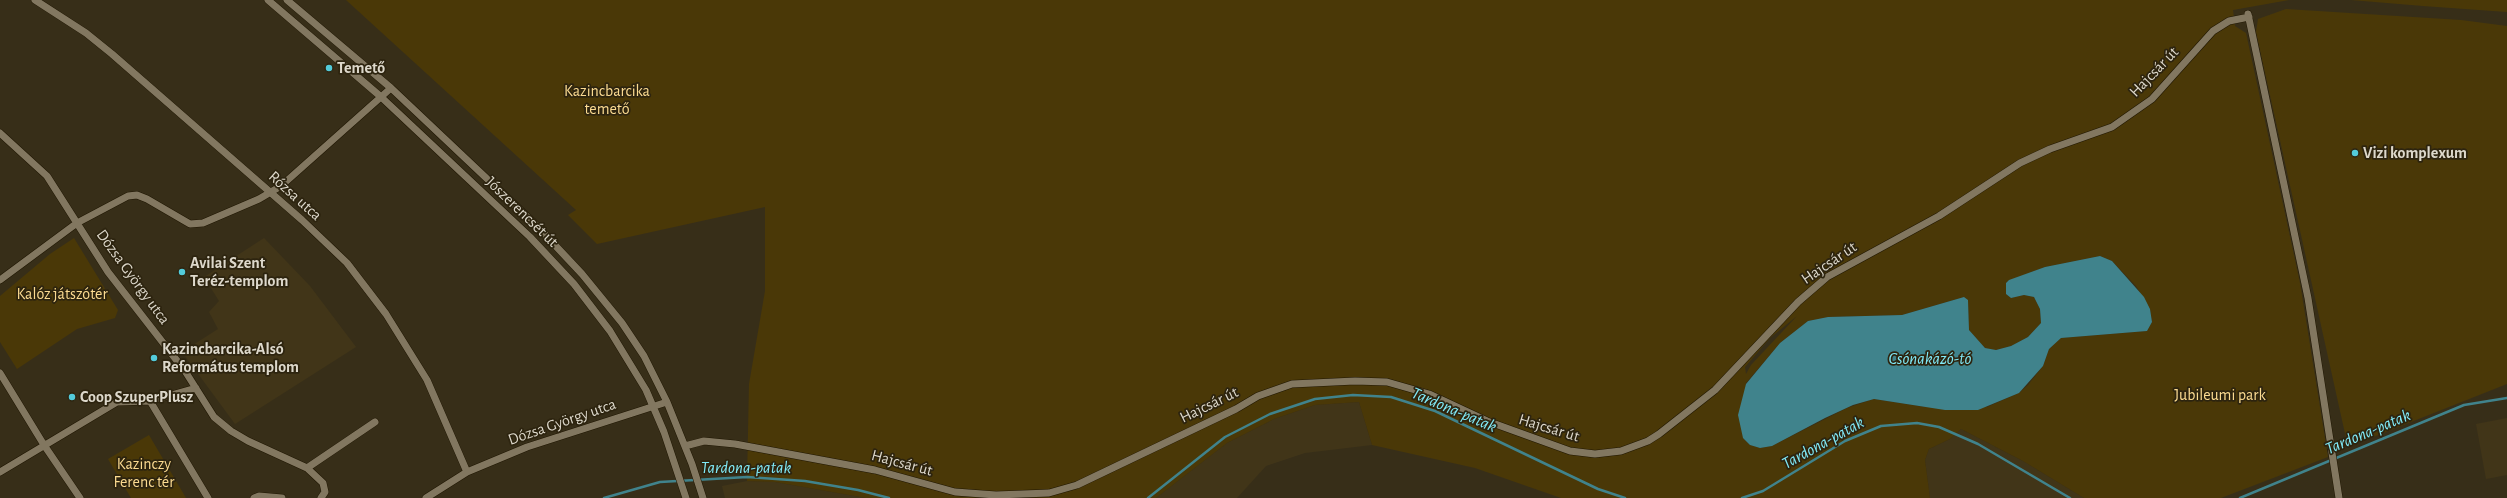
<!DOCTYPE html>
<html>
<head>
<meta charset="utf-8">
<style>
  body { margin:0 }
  canvas { display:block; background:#372e18 }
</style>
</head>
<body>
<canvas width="2507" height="498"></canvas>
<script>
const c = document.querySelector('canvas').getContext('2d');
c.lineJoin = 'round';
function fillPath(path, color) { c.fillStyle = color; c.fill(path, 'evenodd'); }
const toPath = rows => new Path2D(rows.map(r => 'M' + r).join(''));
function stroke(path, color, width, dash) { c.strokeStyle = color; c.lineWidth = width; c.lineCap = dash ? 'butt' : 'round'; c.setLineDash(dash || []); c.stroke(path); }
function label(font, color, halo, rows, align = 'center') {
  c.font = font + ' "Alegreya Sans",sans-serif'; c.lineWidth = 3.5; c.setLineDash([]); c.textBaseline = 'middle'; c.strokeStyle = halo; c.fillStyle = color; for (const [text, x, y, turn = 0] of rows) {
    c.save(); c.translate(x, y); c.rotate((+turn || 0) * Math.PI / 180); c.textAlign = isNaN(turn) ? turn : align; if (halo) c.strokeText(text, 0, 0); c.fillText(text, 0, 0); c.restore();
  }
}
const built = toPath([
  [264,238,310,286,356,347,235,424,182,352,218,329,209,312,219,301,204,277],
  [1359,402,1372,445,1305,453,1266,466,1237,498,1156,498,1227,443,1274,419,1315,405],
  [2507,418,2507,475,2486,479,2476,424],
  [1961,429,2023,461,2084,498,1930,498,1925,460,1929,449,1950,439],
  [747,481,775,482,866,498,725,498,722,486]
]);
const green = toPath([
  [346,0,2289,0,2233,10,2235,26,2246,33,2300,283,2328,457,2221,498,2084,498,2023,461,1961,429,1950,439,1929,449,1925,460,1930,498,1561,498,1475,468,1372,445,1359,402,1315,405,1274,419,1227,443,1156,498,866,498,775,482,747,481,749,384,765,291,765,207,597,244,568,215,576,210],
  [2100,256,2112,261,2136,286,2150,309,2152,322,2147,331,2061,338,2049,349,2043,366,2028,385,2019,393,1987,407,1925,407,1874,399,1847,408,1772,446,1760,448,1750,445,1743,438,1746,383,1780,343,1808,321,1828,317,1902,315,1964,297,1968,300,1969,330,1985,348,1995,350,2011,346,2028,337,2041,323,2040,309,2034,297,2024,295,2011,298,2006,294,2006,283,2008,281,2045,267],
  [1797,316,1751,365,1746,374,1745,367,1770,338],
  [2351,0,2507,0,2507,12,2423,6],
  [2286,9,2461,20,2507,26,2507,384,2348,447,2256,32,2258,19],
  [74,238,118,310,115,318,77,329,17,369,0,342,0,296,50,254],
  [149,435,186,498,131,498,108,459]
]);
const water = toPath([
  [2100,256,2112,261,2144,297,2150,309,2152,322,2147,331,2061,338,2049,349,2043,366,2019,393,1978,410,1945,410,1874,399,1853,405,1825,418,1772,446,1760,448,1750,445,1743,438,1738,415,1746,384,1780,343,1808,321,1828,317,1902,315,1964,297,1968,300,1969,330,1985,348,1996,350,2011,346,2028,337,2041,323,2040,309,2034,297,2024,295,2011,298,2006,294,2006,283,2009,280,2045,267]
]);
const stream = toPath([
  [604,498,660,482,747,477,805,481,858,490,889,498],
  [1148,498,1225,437,1270,414,1315,399,1353,395,1391,397,1435,411,1598,489,1625,498],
  [1742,498,1763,491,1845,441,1881,426,1917,423,1939,427,1978,444,2070,498],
  [2240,498,2464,405,2507,398]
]);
const minor = toPath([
  [35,0,86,33,112,54,302,220,347,263,386,314,427,380,467,472],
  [268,0,380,96,530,237,574,284,610,331,646,390,664,432,686,498],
  [287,0,391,88,537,226,582,274,622,323,644,356,667,402,692,464,703,498],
  [2248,14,2308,298,2339,498],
  [0,133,47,176,108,272,185,371,214,417,231,431,248,441,307,468,323,483,325,492,321,498],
  [0,280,77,223,128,196,137,195,147,199,190,224,203,223,259,199,281,186,391,88],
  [0,373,44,445,80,498],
  [150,401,208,498],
  [685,446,704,441,735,444,875,470,955,492,996,495,1049,493,1077,485,1236,409,1258,396,1292,384,1355,381,1387,382,1429,394,1487,421,1570,451,1595,454,1621,451,1648,441,1659,434,1715,390,1798,302,1827,277,1939,216,2020,163,2050,149,2112,127,2152,99,2213,31,2229,21,2249,17],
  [307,468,375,422],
  [0,472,117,402,150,401,196,388],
  [254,498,259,496,282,498],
  [426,498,467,472,527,447,667,402]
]);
const markers = [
  [329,68,4,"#53cbda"],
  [2355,153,4,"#53cbda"],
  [182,272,4,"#53cbda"],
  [154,358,4,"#53cbda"],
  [72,397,4,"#53cbda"]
];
const poiNames = [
  ["Temető",337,68],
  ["Vizi komplexum",2363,153],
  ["Avilai Szent",190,263],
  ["Teréz-templom",190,281],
  ["Kazincbarcika-Alsó",162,349],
  ["Református templom",162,367],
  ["Coop SzuperPlusz",80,397]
];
const streetNames = [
  ["Hajcsár út",2154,72,-46],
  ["Rózsa utca",295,196,42],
  ["Jószerencsét út",522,212,44],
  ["Hajcsár út",1829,263,-34],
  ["Dózsa György utca",133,277,54],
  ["Hajcsár út",1209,405,-26],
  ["Dózsa György utca",562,422,-19],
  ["Hajcsár út",1549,428,17],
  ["Hajcsár út",902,463,15]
];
const parkNames = [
  ["Kazincbarcika",607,91],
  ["temető",607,109],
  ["Kalóz játszótér",62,294],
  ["Jubileumi park",2220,395],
  ["Kazinczy",144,464],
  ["Ferenc tér",144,482]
];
const waterNames = [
  ["Csónakázó-tó",1930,359],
  ["Tardona-patak",1454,410,23],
  ["Tardona-patak",2368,432,-23],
  ["Tardona-patak",1823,443,-29],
  ["Tardona-patak",746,468]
];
fillPath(built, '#413518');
fillPath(green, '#4a3807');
fillPath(water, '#40838c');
stroke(stream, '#40838c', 2.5);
stroke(minor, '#1f1602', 8);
stroke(minor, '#827760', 7);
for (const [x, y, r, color] of markers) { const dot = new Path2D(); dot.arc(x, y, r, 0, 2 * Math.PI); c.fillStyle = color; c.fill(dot); stroke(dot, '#2d240f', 1.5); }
label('bold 16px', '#ddd8cb', '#2d240f', poiNames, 'left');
label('16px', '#ddd8cb', '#2d240f', streetNames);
label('16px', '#fcdb91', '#2d240f', parkNames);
label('italic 17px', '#81eaf8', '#2d240f', waterNames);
</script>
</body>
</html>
